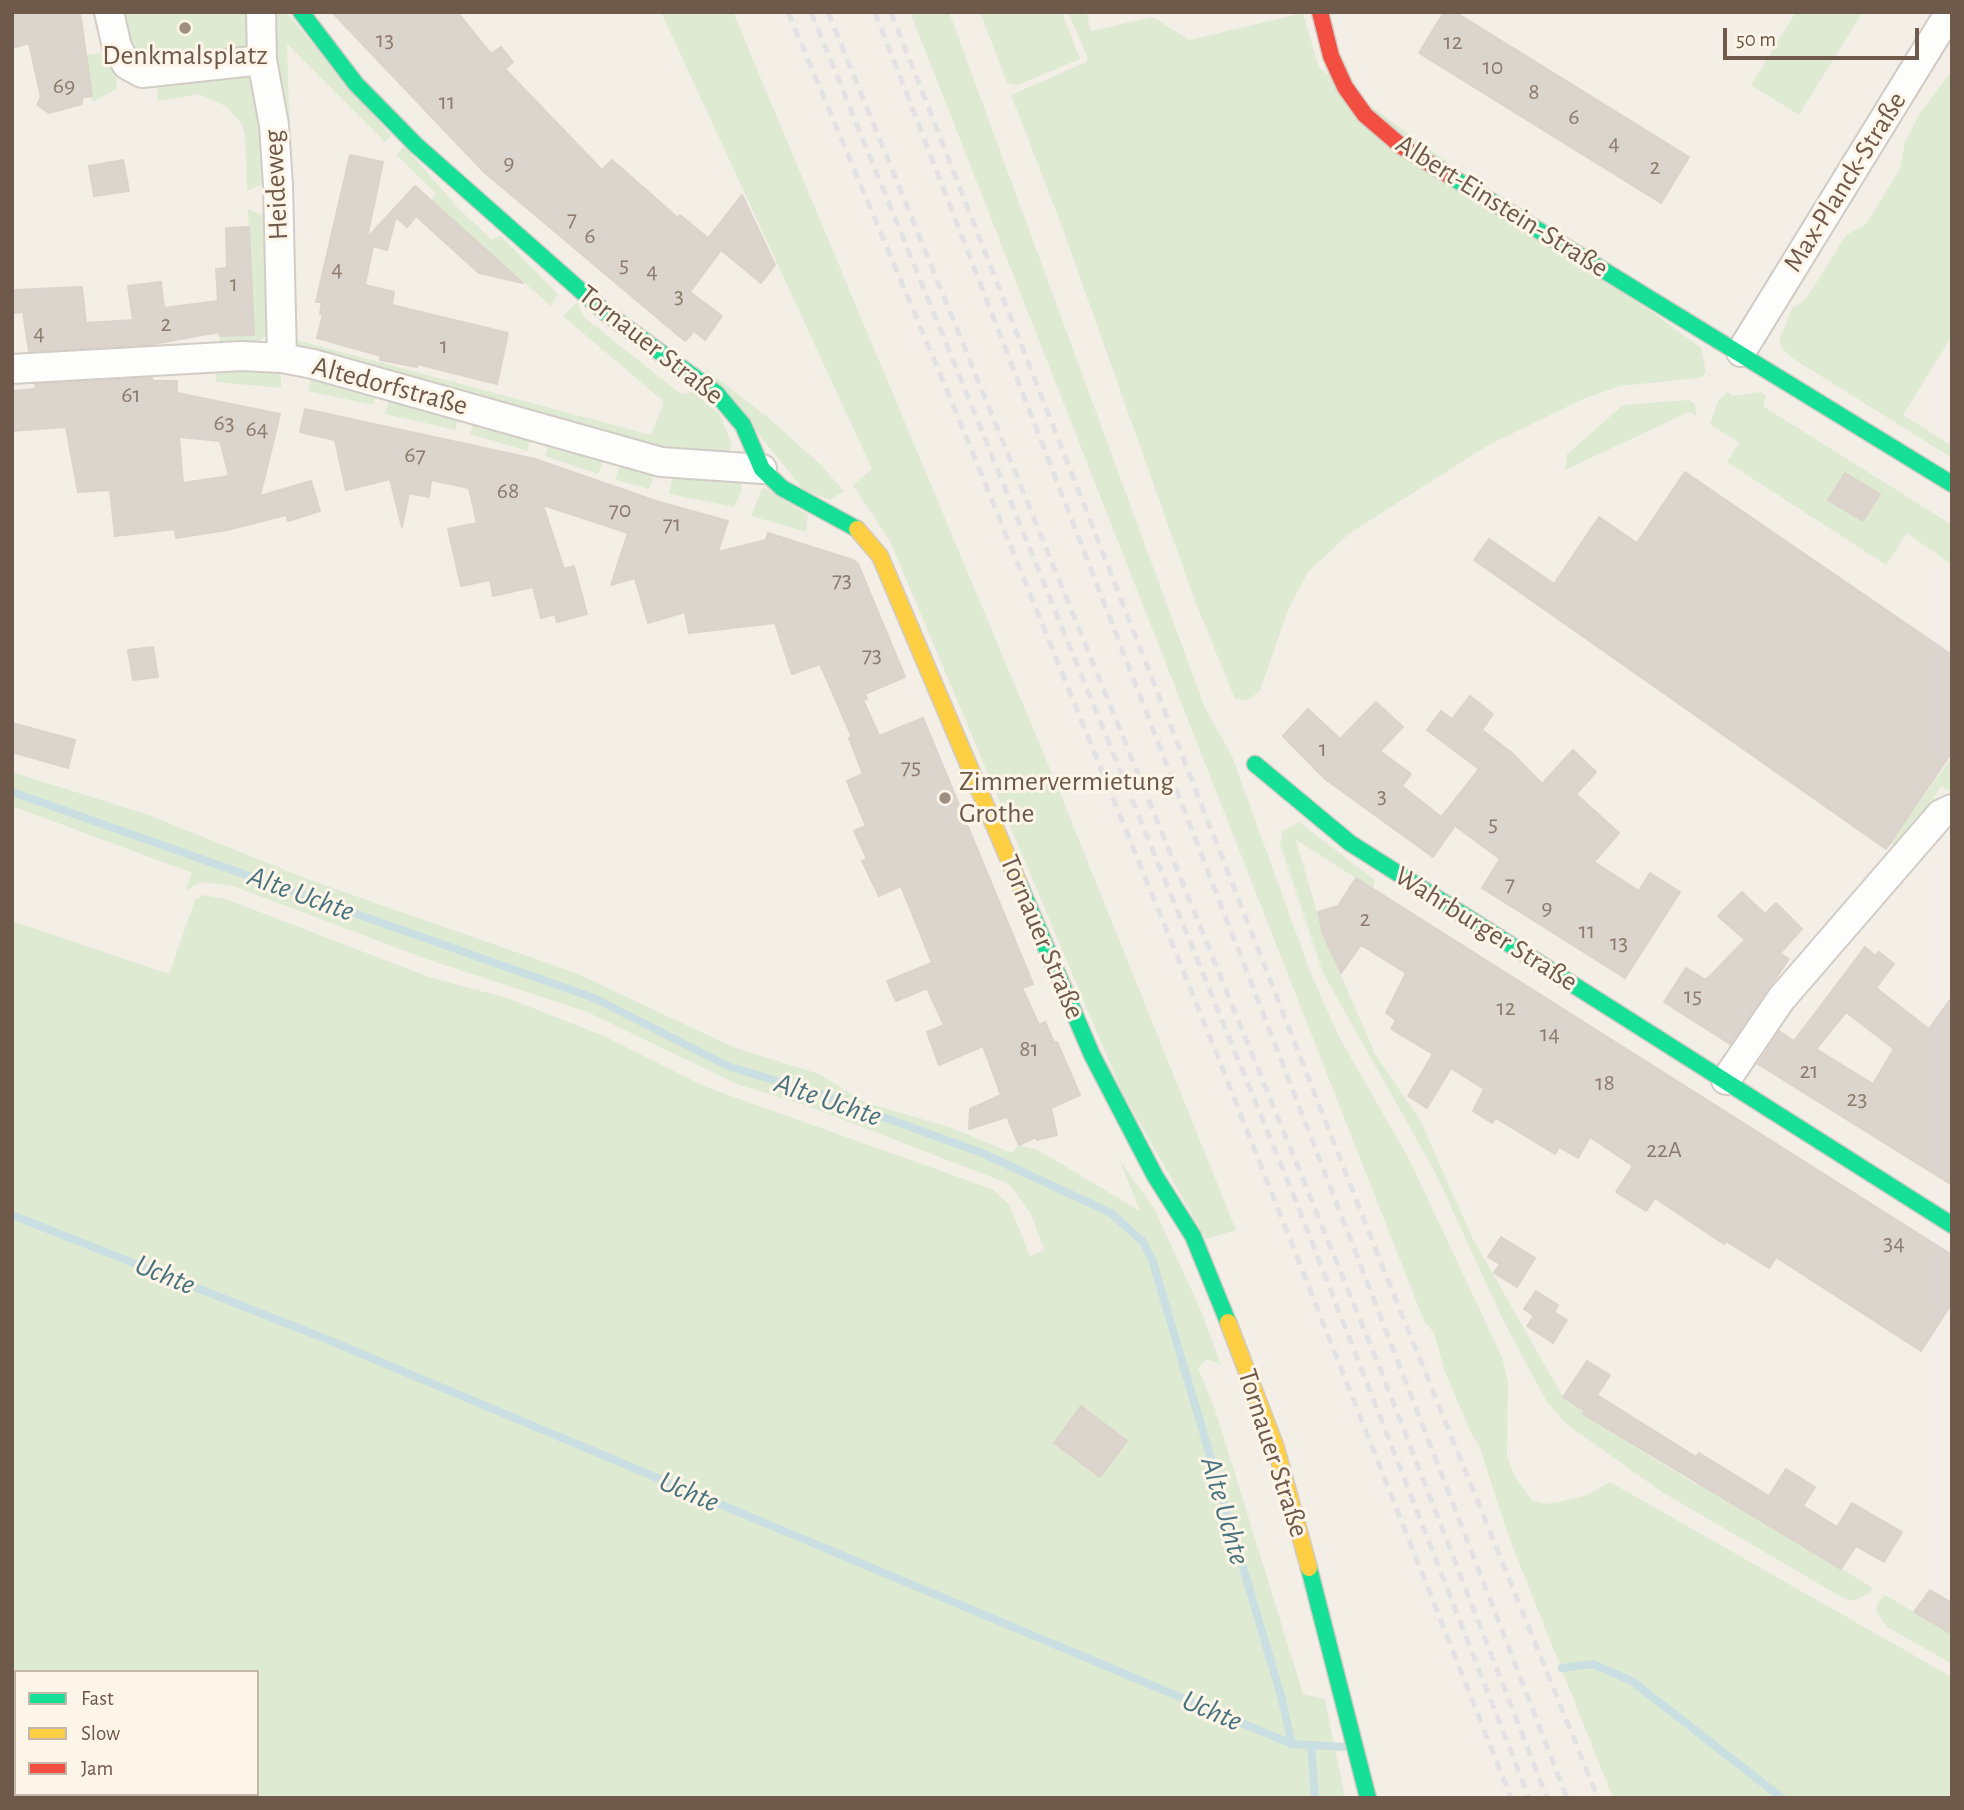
<!DOCTYPE html>
<html>
<head>
<meta charset="utf-8">
<style>
  body { margin:0 }
  #map { position:relative; width:1964px; height:1810px; overflow:hidden; background:#f3efe7; font-family:"Alegreya Sans",sans-serif }
  canvas { display:block }
  .frame { position:absolute; inset:0; border:14px solid #6e594b; pointer-events:none }
  .legend { position:absolute; left:14px; top:1670px; width:245px; height:126px; box-sizing:border-box; background:#fdf5e7; border:2px solid #c4b7a9; margin:0; padding:9px 12px; list-style:none; font-size:21px; color:#6e594b }
  .legend li { display:flex; align-items:center; gap:14px; height:35px }
  .legend b { width:35px; border:2px solid #c4b7a9 }
  .scale { position:absolute; left:1723px; top:28px; width:196px; height:32px; box-sizing:border-box; border:4px solid #6e594b; border-top:0; padding-left:9px; font-size:21px; line-height:24px; white-space:nowrap; color:#6e594b; -webkit-text-stroke:5px #fdf5e7; paint-order:stroke }
</style>
</head>
<body>
<div id="map">
<canvas width="1964" height="1810"></canvas>
<div class="frame"></div>
<ul class="legend">
<li><b style="height:9px;background:#16e098"></b>Fast</li>
<li><b style="height:9px;background:#ffcf43"></b>Slow</li>
<li><b style="height:9px;background:#f24e42"></b>Jam</li>
</ul>
<div class="scale">50 m</div>
</div>
<script>
const c = document.querySelector('canvas').getContext('2d');
c.lineJoin = 'round';
function fillPath(path, color) { c.fillStyle = color; c.fill(path, 'evenodd'); }
const toPath = rows => new Path2D(rows.map(r => 'M' + r).join(''));
function stroke(path, color, width, dash) { c.strokeStyle = color; c.lineWidth = width; c.lineCap = dash ? 'butt' : 'round'; c.setLineDash(dash || []); c.stroke(path); }
function label(font, color, halo, rows, align = 'center') {
  c.font = font + ' "Alegreya Sans",sans-serif'; c.lineWidth = 6; c.setLineDash([]); c.textBaseline = 'middle'; c.strokeStyle = halo; c.fillStyle = color; for (const [text, x, y, turn = 0] of rows) {
    c.save(); c.translate(x, y); c.rotate((+turn || 0) * Math.PI / 180); c.textAlign = isNaN(turn) ? turn : align; if (halo) c.strokeText(text, 0, 0); c.fillText(text, 0, 0); c.restore();
  }
}
const green = toPath([
  [114,12,247,12,249,49,241,55,133,59],
  [272,12,286,12,391,136,385,142,287,44,294,258,284,254],
  [661,12,733,12,1058,788,1236,1230,1206,1239,1122,1092,890,541,853,485,872,469],
  [910,12,949,12,1205,708,1232,756,1310,971,1338,1035,1409,1159,1502,1357,1508,1382,1507,1456,1515,1477,1532,1500,1547,1504,1585,1496,1610,1482,1952,1677,1952,1798,1613,1798,1508,1535,1480,1448,1470,1431,1445,1372,1434,1333,1424,1321],
  [980,12,1062,12,1080,59,1018,85,1007,83],
  [1068,12,1086,12,1091,31,1153,17,1189,40,1303,13,1319,68,1701,348,1706,372,1702,377,1690,379,1620,386,1583,399,1487,446,1350,533,1308,572,1288,610,1260,691,1248,700,1235,699,1195,601,1061,224,1011,95,1086,62,1087,56],
  [1796,12,1857,12,1861,15,1799,115,1751,85],
  [109,51,117,81,116,89,93,102,86,55],
  [1952,70,1952,336,1903,415,1952,446,1952,458,1792,358,1781,347,1779,341,1792,308,1806,299,1846,235,1866,224,1900,169,1905,142,1920,113],
  [244,73,255,78,262,96,263,184,247,191,245,135,241,123,227,107,199,94,158,101,157,78],
  [404,146,460,210,491,239,501,236,558,294,551,306,431,201,436,194,397,155],
  [248,209,265,216,269,325,265,337,251,347,218,350,220,336,253,335],
  [577,302,584,317,681,394,693,392,720,415,732,445,725,458,691,460,306,350,292,340,286,315,296,308,297,340,651,435,664,402,563,316],
  [281,367,281,388,216,382,215,368],
  [703,367,771,420,821,465,844,491,830,500,804,490],
  [314,370,378,387,373,405,308,391],
  [392,392,458,411,456,430,385,414],
  [1728,392,1733,396,1761,392,1766,396,1763,406,1952,525,1952,565,1907,533,1886,565,1727,462,1739,443,1710,424,1719,399],
  [1689,400,1695,404,1696,416,1689,412,1565,470,1567,454,1623,405],
  [476,417,532,433,527,451,470,434],
  [550,439,605,456,598,474,545,456],
  [621,461,656,470,649,489,615,480],
  [673,474,709,480,739,477,742,490,734,507,669,494],
  [763,487,808,515,806,532,751,516],
  [1952,757,1952,790,1950,792,1941,786,1912,836,1899,849,1890,843],
  [12,772,149,815,307,879,576,973,733,1047,819,1074,864,1102,952,1128,1012,1153,1019,1145,1038,1150,1140,1211,1119,1159,1155,1210,1202,1313,1221,1365,1207,1359,1198,1368,1215,1409,1303,1694,1325,1699,1345,1798,12,1798,12,921,169,974,195,900,203,895,226,899,429,977,507,998,604,1036,706,1087,992,1189,1009,1204,1030,1256,1044,1250,1031,1214,1009,1184,805,1105,739,1085,587,1012,429,960,233,886,201,882,185,891,192,873,12,806],
  [16,1672,257,1672,257,1794,16,1794],
  [1299,822,1375,880,1373,889,1296,840,1323,934,1375,1054,1420,1120,1473,1239,1563,1397,1585,1411,1584,1415,1697,1485,1699,1481,1873,1588,1869,1593,1854,1601,1843,1598,1662,1492,1565,1423,1547,1402,1503,1320,1435,1172,1323,973,1280,844,1283,831],
  [1885,1595,1952,1634,1952,1664,1887,1627,1876,1611,1878,1602]
]);
const stream = toPath([
  [12,792,594,998,730,1067,817,1093,982,1153,1111,1213,1143,1242,1152,1259,1281,1696,1292,1744],
  [12,1215,326,1339,1292,1744,1346,1747],
  [1562,1668,1593,1664,1632,1681,1782,1798],
  [1311,1746,1315,1798]
]);
const building = toPath([
  [12,12,80,12,92,96,82,98,82,104,49,113,37,105,41,97,29,43,12,48,12,12],
  [332,12,457,12,491,54,501,47,513,62,505,69,602,170,612,160,678,218,680,215,708,238,742,195,775,265,761,283,721,250,690,292,722,316,705,340,694,331,685,341,484,172,332,12],
  [1444,12,1455,12,1689,157,1661,203,1419,53,1444,12],
  [350,155,383,162,367,238,415,186,523,283,479,273,416,216,407,227,396,217,387,250,373,246,365,285,394,292,392,305,508,333,497,384,417,364,417,367,380,360,381,356,317,338,323,315,320,314,322,302,316,302,350,155],
  [123,160,129,191,94,196,89,166,123,160],
  [249,227,254,335,220,336,219,332,148,345,29,351,23,312,12,313,12,290,82,287,86,323,133,320,128,286,161,282,164,308,218,301,216,269,227,268,226,228,249,227],
  [152,378,153,381,177,381,177,393,280,414,260,496,311,481,320,511,288,521,286,515,227,530,176,538,175,529,115,536,110,490,78,492,66,427,12,431,12,391,36,389,35,384,152,378],
  [179,437,220,441,229,476,183,483,179,437],
  [305,409,535,459,659,502,728,521,718,552,766,540,768,533,853,560,858,564,905,677,865,694,867,699,863,700,879,736,923,718,1033,984,1022,988,1039,1025,1045,1022,1054,1042,1057,1042,1080,1095,1051,1108,1057,1135,1037,1140,1036,1137,1019,1145,1007,1117,969,1129,970,1109,1001,1095,983,1046,939,1065,927,1032,944,1025,927,988,896,1001,887,981,932,963,901,886,879,896,862,861,867,859,854,831,866,826,847,781,863,774,849,738,852,737,820,664,792,674,775,623,689,633,685,612,648,623,635,578,611,585,628,533,543,505,564,569,574,566,587,614,557,622,555,614,541,618,533,587,493,596,490,580,461,586,448,529,477,523,469,488,431,480,429,497,409,493,402,527,390,479,346,490,335,440,300,432,305,409],
  [1685,472,1952,655,1952,752,1886,849,1474,560,1489,539,1554,584,1599,517,1637,543,1685,472],
  [1845,473,1880,494,1863,521,1828,500,1845,473],
  [153,647,158,677,133,680,128,650,153,647],
  [1470,696,1493,714,1482,730,1512,753,1542,784,1573,750,1596,772,1576,794,1619,833,1594,862,1639,891,1650,873,1680,892,1625,978,1482,888,1500,859,1442,816,1479,769,1427,730,1441,711,1452,719,1470,696],
  [1376,702,1403,727,1380,751,1411,774,1402,786,1454,827,1433,857,1325,779,1283,736,1308,709,1340,739,1376,702],
  [12,723,75,740,68,768,12,752,12,723],
  [1356,878,1952,1255,1952,1303,1921,1351,1776,1257,1769,1268,1726,1241,1724,1244,1655,1198,1646,1211,1616,1192,1633,1166,1590,1137,1578,1158,1559,1147,1555,1154,1496,1118,1492,1123,1473,1111,1484,1089,1451,1068,1427,1108,1408,1096,1433,1054,1391,1029,1396,1020,1386,1013,1406,973,1361,945,1341,973,1323,934,1318,912,1338,906,1356,878],
  [1742,892,1765,914,1776,903,1802,929,1780,953,1789,959,1730,1044,1664,1002,1686,968,1706,980,1745,940,1718,916,1742,892],
  [1865,947,1875,956,1879,952,1894,964,1876,988,1929,1029,1952,997,1952,1185,1758,1064,1779,1031,1794,1041,1865,947],
  [1846,1012,1894,1049,1873,1084,1816,1049,1846,1012],
  [1501,1237,1535,1258,1517,1287,1494,1273,1500,1264,1488,1257,1501,1237],
  [1536,1291,1558,1305,1554,1312,1567,1320,1553,1343,1527,1326,1534,1316,1524,1309,1536,1291],
  [1587,1361,1610,1375,1597,1395,1696,1457,1699,1453,1769,1496,1786,1469,1815,1487,1803,1506,1837,1527,1852,1503,1902,1532,1884,1562,1856,1546,1841,1569,1583,1414,1585,1411,1563,1397,1587,1361],
  [1081,1406,1127,1441,1100,1477,1054,1443,1081,1406],
  [1930,1590,1952,1603,1952,1634,1914,1612,1930,1590]
]);
const street = toPath([
  [109,12,117,47,127,65,142,73,262,60],
  [261,12,262,60,274,125,278,185,282,358],
  [1741,352,1950,12],
  [12,369,241,356,282,358,313,364,661,462,762,469],
  [1726,1080,1781,999,1941,814,1952,809]
]);
const fast = toPath([
  [301,12,356,84,416,145,606,313,716,393,743,425,762,469,782,488,857,529],
  [1450,176,1952,484],
  [1255,764,1350,843,1952,1225],
  [1019,884,1092,1055,1155,1176,1193,1236,1228,1322],
  [1309,1568,1368,1798]
]);
const slow = toPath([
  [857,529,880,556,1019,884],
  [1228,1322,1276,1448,1309,1568]
]);
const jam = toPath([
  [1320,12,1331,56,1345,87,1365,115,1401,146,1450,176]
]);
const rail = toPath([
  [788,12,959,419,1214,1047,1511,1798],
  [811,12,1297,1204,1529,1798],
  [828,12,1381,1371,1547,1798],
  [875,12,1567,1798],
  [891,12,1379,1258,1598,1798]
]);
const markers = [
  [185,28,7,"#9d8e82"],
  [945,798,7,"#9d8e82"]
];
const numberNames = [
  ["13",385,40],
  ["12",1453,42],
  ["10",1493,67],
  ["69",64,86],
  ["8",1534,92],
  ["11",447,102],
  ["6",1574,117],
  ["4",1614,143],
  ["9",509,163],
  ["2",1655,167],
  ["7",572,219],
  ["6",590,236],
  ["5",624,265],
  ["4",337,269],
  ["4",652,271],
  ["1",234,284],
  ["3",679,296],
  ["2",166,324],
  ["4",39,333],
  ["1",444,346],
  ["61",131,395],
  ["63",224,423],
  ["64",257,429],
  ["67",415,455],
  ["68",508,491],
  ["70",620,510],
  ["71",672,524],
  ["73",842,580],
  ["73",872,655],
  ["1",1323,749],
  ["75",911,767],
  ["3",1382,796],
  ["5",1493,824],
  ["7",1510,884],
  ["9",1547,908],
  ["2",1365,919],
  ["11",1587,931],
  ["13",1619,943],
  ["15",1693,996],
  ["12",1506,1008],
  ["14",1550,1034],
  ["81",1029,1049],
  ["21",1809,1071],
  ["18",1605,1083],
  ["23",1857,1099],
  ["22A",1664,1150],
  ["34",1894,1243]
];
const poiNames = [
  ["Denkmalsplatz",185,56],
  ["Zimmervermietung",959,782,"left"],
  ["Grothe",959,814,"left"]
];
const streetNames = [
  ["Max-Planck-Straße",1845,182,-58],
  ["Heideweg",276,185,-93],
  ["Albert-Einstein-Straße",1502,206,32],
  ["Tornauer Straße",651,345,38],
  ["Altedorfstraße",390,386,15],
  ["Wahrburger Straße",1486,929,32],
  ["Tornauer Straße",1042,937,67],
  ["Tornauer Straße",1273,1453,72]
];
const waterNames = [
  ["Alte Uchte",301,894,20],
  ["Alte Uchte",828,1100,19],
  ["Uchte",165,1275,22],
  ["Uchte",689,1492,23],
  ["Alte Uchte",1225,1511,74],
  ["Uchte",1212,1711,23]
];
fillPath(green, '#dfead3');
stroke(stream, '#cadfe2', 8);
fillPath(building, '#dcd5cd');
stroke(building, '#dcd3ca', 2);
stroke(street, '#d2ccc6', 32);
stroke(fast, '#d1cbc3', 19);
stroke(slow, '#d1cbc3', 19);
stroke(jam, '#d1cbc3', 19);
stroke(street, '#fdfdfb', 28);
stroke(fast, '#16e098', 16);
stroke(slow, '#ffcf43', 16);
stroke(jam, '#f24e42', 16);
stroke(rail, '#e3e1e3', 5, [10, 7]);
for (const [x, y, r, color] of markers) { const dot = new Path2D(); dot.arc(x, y, r, 0, 2 * Math.PI); c.fillStyle = color; c.fill(dot); stroke(dot, '#fdf5e7', 2.5); }
label('24px', '#8c7b6e', null, numberNames);
label('28px', '#6e594b', '#fdf5e7', poiNames);
label('28px', '#6e594b', '#fdf5e7', streetNames);
label('italic 30px', '#477380', '#fdf5e7', waterNames);
</script>
</body>
</html>
